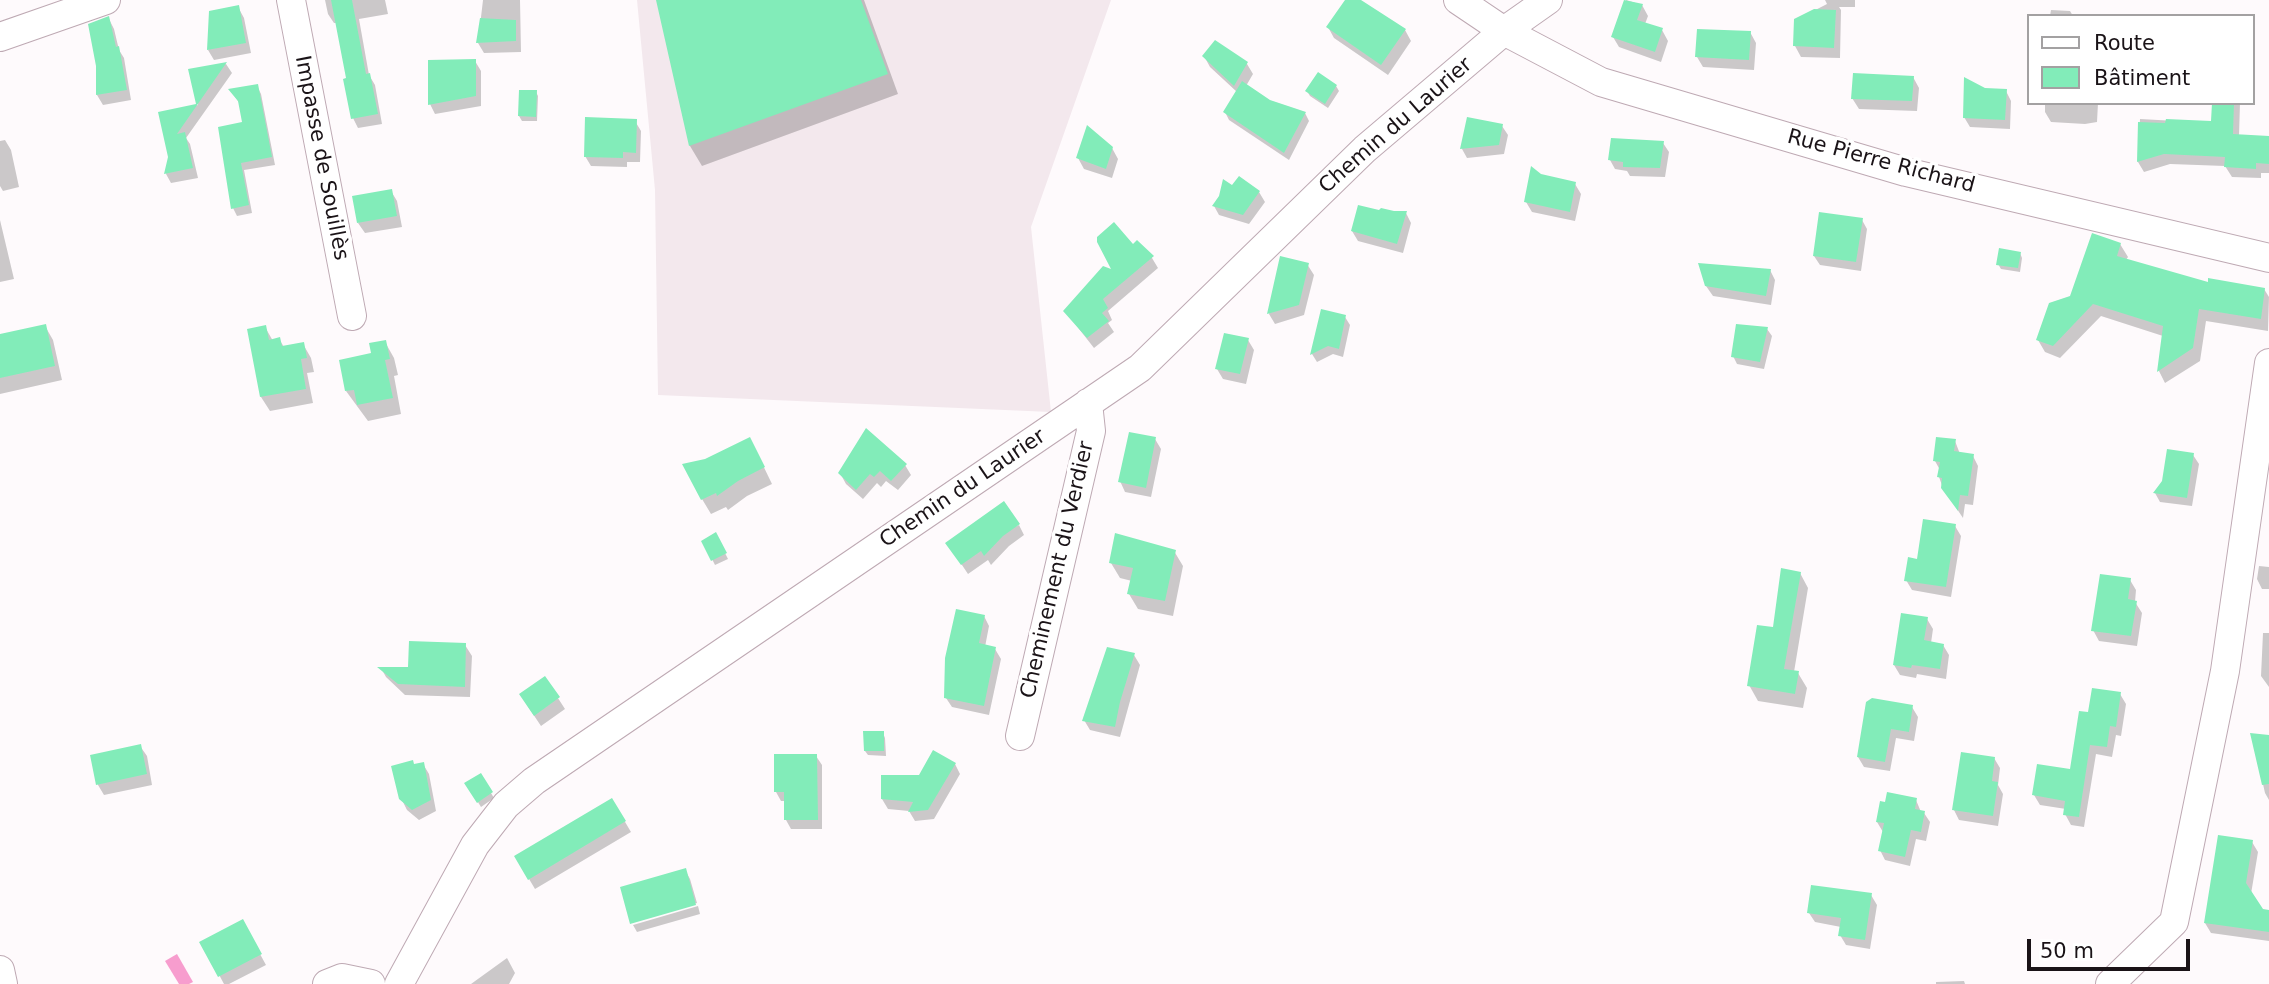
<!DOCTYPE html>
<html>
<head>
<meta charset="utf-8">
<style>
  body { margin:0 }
  #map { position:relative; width:2269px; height:984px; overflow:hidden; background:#fefafc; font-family:"DejaVu Sans",sans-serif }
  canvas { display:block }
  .legend { position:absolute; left:2027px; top:14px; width:228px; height:91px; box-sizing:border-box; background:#fff; border:2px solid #a3a1a2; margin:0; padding:9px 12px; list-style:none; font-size:21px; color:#1a1317 }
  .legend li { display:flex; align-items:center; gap:14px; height:35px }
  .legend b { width:35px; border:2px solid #a3a1a2 }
  .scale { position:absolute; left:2027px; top:939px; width:163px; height:32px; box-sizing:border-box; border:4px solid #1a1317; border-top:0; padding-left:9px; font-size:21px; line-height:24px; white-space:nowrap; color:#1a1317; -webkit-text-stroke:5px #fff; paint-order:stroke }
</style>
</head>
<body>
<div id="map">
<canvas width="2269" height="984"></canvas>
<ul class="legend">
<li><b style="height:9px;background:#fff"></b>Route</li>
<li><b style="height:19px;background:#82ecb9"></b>Bâtiment</li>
</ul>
<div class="scale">50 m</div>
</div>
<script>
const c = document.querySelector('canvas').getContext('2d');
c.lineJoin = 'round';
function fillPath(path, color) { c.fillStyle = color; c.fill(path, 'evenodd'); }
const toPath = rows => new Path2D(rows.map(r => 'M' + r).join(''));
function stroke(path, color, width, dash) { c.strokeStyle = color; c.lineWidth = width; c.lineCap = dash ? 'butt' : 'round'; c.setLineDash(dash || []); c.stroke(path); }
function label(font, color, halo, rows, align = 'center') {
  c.font = font + ' "DejaVu Sans",sans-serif'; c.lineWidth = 7; c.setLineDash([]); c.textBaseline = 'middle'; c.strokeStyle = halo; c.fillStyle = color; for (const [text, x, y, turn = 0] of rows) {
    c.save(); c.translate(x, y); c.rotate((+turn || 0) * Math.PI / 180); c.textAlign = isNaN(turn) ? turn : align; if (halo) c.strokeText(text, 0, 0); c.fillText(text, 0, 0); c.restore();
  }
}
const built = toPath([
  [637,0,1111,0,1031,227,1051,412,658,395,655,190]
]);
const water = toPath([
  [177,954,193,982,189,984,179,984,165,961]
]);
const shadow = toPath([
  [325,0,385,0,388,14,359,19,369,75,375,85,382,124,358,128,353,118,338,23,334,23,328,14],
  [483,0,520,0,521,52,484,53,478,43],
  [658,0,864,0,898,94,702,166,690,146],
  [1347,0,1359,0,1405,30,1411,41,1388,75,1334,38,1328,27],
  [1626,0,1642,5,1648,16,1645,24,1662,30,1668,41,1661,62,1619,47,1613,37],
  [1825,0,1855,0,1855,7,1839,7,1841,10,1840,58,1801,57,1795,46,1796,20,1827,4],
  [238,7,244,18,251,53,214,60,208,50],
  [2051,10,2070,11,2073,16,2050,16],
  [109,19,114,29,119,50,124,58,131,100,103,105,97,95,98,66],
  [1750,32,1756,43,1754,70,1703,67,1697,57],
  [1204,56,1247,64,1253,74,1246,86,1269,101,1305,113,1309,121,1289,160,1229,120,1225,112,1237,92,1210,67],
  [475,61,481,71,481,106,435,114,430,104],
  [226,64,232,73,186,138,190,144,198,178,171,183,166,174,169,157,160,113,198,105,191,70],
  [1913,77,1919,88,1917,111,1859,109,1852,98],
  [257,86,261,94,275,165,244,170,252,213,237,216,233,208,244,124,240,104,231,91],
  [1336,86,1339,91,1328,108,1310,96,1307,91],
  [1984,90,2006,91,2011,101,2010,129,1970,127,1964,117],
  [536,92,538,96,537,121,522,121,519,116],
  [2045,103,2098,103,2097,122,2085,124,2051,122,2045,112],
  [2213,103,2240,103,2239,136,2269,138,2269,173,2261,173,2261,178,2232,177,2225,166,2170,164,2144,172,2138,162,2140,119,2213,123],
  [1468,119,1502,126,1508,135,1504,154,1467,158,1462,149],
  [635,121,641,131,640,162,627,162,627,167,591,166,585,156],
  [5,140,11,150,19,187,3,191,0,186,0,141],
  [1663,143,1669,152,1665,177,1630,176,1627,171,1615,169,1610,160],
  [1112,148,1118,159,1112,178,1084,169,1078,158],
  [1540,176,1575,184,1581,194,1575,221,1532,212,1526,202],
  [1233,187,1259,192,1265,202,1249,224,1219,215,1214,206],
  [391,191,397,201,402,227,365,233,358,223],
  [1406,213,1411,223,1403,253,1358,241,1352,231],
  [0,220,14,279,0,282],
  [1862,220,1867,229,1861,271,1820,265,1814,256],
  [1137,243,1152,258,1158,268,1108,311,1112,320,1108,323,1114,332,1094,348,1065,311,1115,272],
  [2120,244,2128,257,2126,260,2209,284,2264,289,2269,297,2268,331,2206,321,2200,361,2165,383,2159,371,2163,336,2101,316,2060,358,2045,352,2038,340,2072,297],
  [2020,253,2022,258,2020,272,2001,269,1998,264],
  [1281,258,1307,264,1314,275,1304,315,1275,324,1269,314],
  [1770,270,1775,280,1771,305,1713,296,1706,286],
  [1322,311,1345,317,1350,325,1343,357,1333,354,1317,362,1312,354],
  [45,326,53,340,62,380,0,394,0,336],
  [265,327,273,341,279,339,284,347,303,344,311,358,314,372,307,373,313,403,270,411,261,397,249,330],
  [1767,329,1772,336,1764,369,1737,364,1733,356],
  [1248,340,1254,350,1246,384,1223,379,1217,369],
  [385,342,394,358,398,375,394,376,401,414,368,421,346,391],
  [1155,439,1161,449,1151,497,1125,492,1120,481],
  [1955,441,1960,454,1973,456,1978,466,1973,505,1965,504,1963,518,1943,488,1939,477,1940,470,1935,461],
  [758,455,772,484,747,496,728,510,726,507,711,514,702,499],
  [2193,455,2199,464,2192,506,2160,502,2155,493],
  [905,465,911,475,898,490,886,481,881,487,877,483,863,499,846,484,840,473],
  [1019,525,1024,535,1009,546,991,565,988,560,968,574,954,553],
  [1955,526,1961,536,1951,597,1912,590,1906,580],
  [716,535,728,559,715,565,703,541],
  [1174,551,1183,566,1173,616,1138,609,1129,594,1132,581,1120,578,1111,563],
  [2259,566,2269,567,2269,589,2262,589,2257,579],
  [1800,573,1808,588,1794,672,1798,673,1807,688,1803,708,1758,701,1749,685],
  [2130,580,2136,590,2135,602,2142,613,2137,646,2099,641,2093,630],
  [984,616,989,626,985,647,995,649,1001,659,989,715,952,707,946,698],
  [1927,619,1933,629,1931,643,1943,645,1949,655,1946,679,1917,674,1916,678,1900,675,1894,665],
  [2263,633,2269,633,2269,687,2261,676],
  [465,645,472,656,470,697,405,695,386,677,381,668,410,669],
  [1134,655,1140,665,1120,737,1090,730,1084,720],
  [545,678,565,709,541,726,527,705],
  [2120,694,2126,704,2121,736,2116,735,2112,757,2096,754,2084,827,2071,825,2065,814,2066,809,2040,805,2034,795,2072,771,2089,714],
  [1912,707,1918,717,1914,741,1896,738,1890,771,1864,767,1858,757],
  [883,733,885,738,886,756,868,755,865,751],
  [2252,735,2269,737,2269,800,2265,793],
  [140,746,147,756,152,785,104,795,98,785,92,757],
  [816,756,822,765,822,829,791,829,786,820,785,801,781,801,776,792],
  [1994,758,2000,768,1998,785,2003,794,1998,826,1959,820,1954,810],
  [423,764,429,774,436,811,419,820,407,810,401,798,414,765],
  [955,764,960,774,934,819,915,821,909,811,888,809,882,799,920,776],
  [480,775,494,798,481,807,466,783],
  [612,800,631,832,535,889,516,857],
  [1916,800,1921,812,1924,813,1930,822,1926,841,1916,839,1910,866,1885,860,1880,850,1883,832,1877,822],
  [2252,842,2258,852,2251,894,2262,911,2269,912,2269,941,2211,933,2205,923],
  [685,870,690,879,697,903,632,922],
  [1871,895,1877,905,1870,949,1846,945,1840,935,1841,927,1815,922,1809,913],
  [698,906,700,914,637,932,633,925],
  [242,921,266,965,229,984,224,984,202,943],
  [507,958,515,973,509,984,471,984],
  [1964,981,1965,984,1936,984,1936,982]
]);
const building = toPath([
  [331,0,352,0,366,74,370,73,378,114,351,119,343,79,346,78],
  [656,0,861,0,888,74,689,146],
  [1345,0,1361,0,1406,29,1381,65,1326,27],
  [1624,0,1643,4,1637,20,1663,28,1655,52,1611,37],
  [239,5,246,43,207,50,209,11],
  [1814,9,1836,10,1834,48,1793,46,1794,19],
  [109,16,116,47,119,46,127,90,96,95,96,66,88,24],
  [480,18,516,20,516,41,476,43],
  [1697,29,1751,31,1749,60,1695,57],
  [1215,40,1248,62,1234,86,1202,56],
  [476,59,476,96,428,105,428,60],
  [227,62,177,134,185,132,193,168,164,174,168,157,158,112,196,104,188,69],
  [1318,72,1337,85,1325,104,1305,91],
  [1853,73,1914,76,1912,101,1851,99],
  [1964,77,1985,88,2007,89,2005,120,1963,118],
  [1242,81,1270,100,1306,112,1284,153,1223,112],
  [258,84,272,157,241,163,249,205,231,209,218,127,242,122,238,101,228,89],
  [519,90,537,90,536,117,518,116],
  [2212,103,2234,103,2233,134,2269,136,2269,164,2256,163,2256,169,2224,167,2225,157,2164,154,2137,162,2138,122,2165,123,2166,119,2211,121],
  [585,117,637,119,636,153,623,152,623,158,584,157],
  [1467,117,1503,124,1499,145,1460,149],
  [1087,125,1113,147,1106,169,1076,158],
  [1611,138,1664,141,1660,168,1623,167,1623,162,1608,160],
  [1531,166,1541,174,1576,182,1570,212,1524,202],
  [1239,176,1260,191,1243,215,1212,206,1219,196,1223,179,1232,185],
  [392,189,397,216,357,223,352,196],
  [1358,205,1379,210,1381,208,1394,211,1407,211,1397,244,1351,231],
  [1819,212,1863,218,1856,262,1813,256],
  [1114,222,1133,244,1137,240,1154,256,1103,299,1108,308,1102,313,1109,321,1087,338,1063,311,1103,266,1111,269,1097,242,1097,237],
  [2092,233,2121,243,2117,256,2208,282,2208,278,2265,288,2261,319,2199,309,2193,348,2157,372,2163,326,2093,304,2053,346,2036,340,2049,303,2070,296],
  [1999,248,2021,252,2018,268,1996,265],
  [1280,256,1309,263,1299,305,1267,314],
  [1698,263,1771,269,1766,296,1705,286],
  [1321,309,1346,315,1339,349,1328,346,1310,355],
  [46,324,55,366,0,378,0,334],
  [1736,324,1768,327,1760,362,1731,357],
  [266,325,269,340,280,337,282,346,304,342,307,358,301,359,306,389,260,397,247,329],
  [1224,333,1249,338,1240,374,1215,369],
  [386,340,390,359,385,360,393,398,357,405,354,390,345,391,339,360,371,353,369,343],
  [866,428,907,464,891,481,880,471,874,477,870,474,856,490,838,473],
  [1129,432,1156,437,1146,488,1118,482],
  [750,437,765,467,738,481,717,496,716,493,701,500,682,464,705,459],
  [1936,437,1956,439,1954,451,1974,454,1968,496,1960,495,1958,511,1941,488,1942,478,1937,477,1940,462,1933,461],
  [2167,449,2194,453,2187,498,2153,493,2162,481],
  [1004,501,1020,524,1003,536,984,556,981,551,961,565,945,543],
  [1923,519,1956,524,1946,587,1904,581,1908,557,1917,559],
  [716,532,727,553,711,561,701,541],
  [1115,533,1176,550,1165,601,1127,594,1133,568,1109,563],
  [1781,568,1801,572,1784,669,1799,671,1795,694,1747,686,1757,625,1773,627],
  [2100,574,2131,578,2128,599,2137,601,2131,636,2091,631],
  [956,609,985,615,979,643,996,647,984,706,944,698,945,658],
  [1901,613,1928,617,1924,640,1944,644,1940,669,1912,665,1911,668,1893,665],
  [409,641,466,643,465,687,398,684,377,667,408,667],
  [1107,647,1135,653,1120,702,1115,727,1082,721],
  [545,676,560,697,534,716,519,694],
  [2092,688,2121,692,2116,727,2110,726,2107,747,2090,745,2079,817,2063,815,2065,801,2032,795,2037,764,2070,769,2079,711,2088,712],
  [1872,698,1913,705,1909,732,1891,729,1885,762,1857,757,1866,702],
  [863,731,884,731,884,751,864,751],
  [2250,733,2269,735,2269,784,2262,785],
  [141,744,147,774,96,785,90,755],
  [933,750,956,763,928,810,908,812,913,802,881,799,881,775,919,775],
  [1961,752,1995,757,1992,781,1998,782,1993,816,1952,810],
  [774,754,817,754,818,820,784,820,784,792,774,792],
  [413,760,414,764,424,762,431,800,412,810,399,799,391,766],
  [481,773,493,792,477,803,464,783],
  [1887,792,1917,798,1915,809,1925,811,1921,832,1911,830,1905,857,1878,851,1884,823,1876,822,1880,801,1885,802],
  [612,798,626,821,528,880,514,856],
  [2218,835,2253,840,2246,883,2263,909,2269,910,2269,932,2204,923],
  [686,868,696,905,630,924,620,887],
  [1811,885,1872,893,1865,940,1838,936,1841,918,1807,913],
  [243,919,262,954,218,977,199,942]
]);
const minor = toPath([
  [291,0,352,316],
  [1458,0,1504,31,1601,82,1906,172,2269,258],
  [0,37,106,0],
  [1020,736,1091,431,1088,403],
  [0,970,3,984],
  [327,984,342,978,371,984],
  [399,984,475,845,506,805,534,781,1140,368,1365,149,1504,31,1548,0],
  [2110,984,2174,922,2225,671,2269,363]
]);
const streetNames = [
  ["Chemin du Laurier",1396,126,-41],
  ["Impasse de Souillès",321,158,79],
  ["Rue Pierre Richard",1881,162,15],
  ["Chemin du Laurier",963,489,-34],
  ["Cheminement du Verdier",1058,570,-77]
];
fillPath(built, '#f3e8ed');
fillPath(water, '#f79dce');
fillPath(shadow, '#0003');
fillPath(building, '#82ecb9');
stroke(minor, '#bea9b3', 30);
stroke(minor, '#fff', 28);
label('21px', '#1a1317', '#fff', streetNames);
</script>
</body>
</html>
